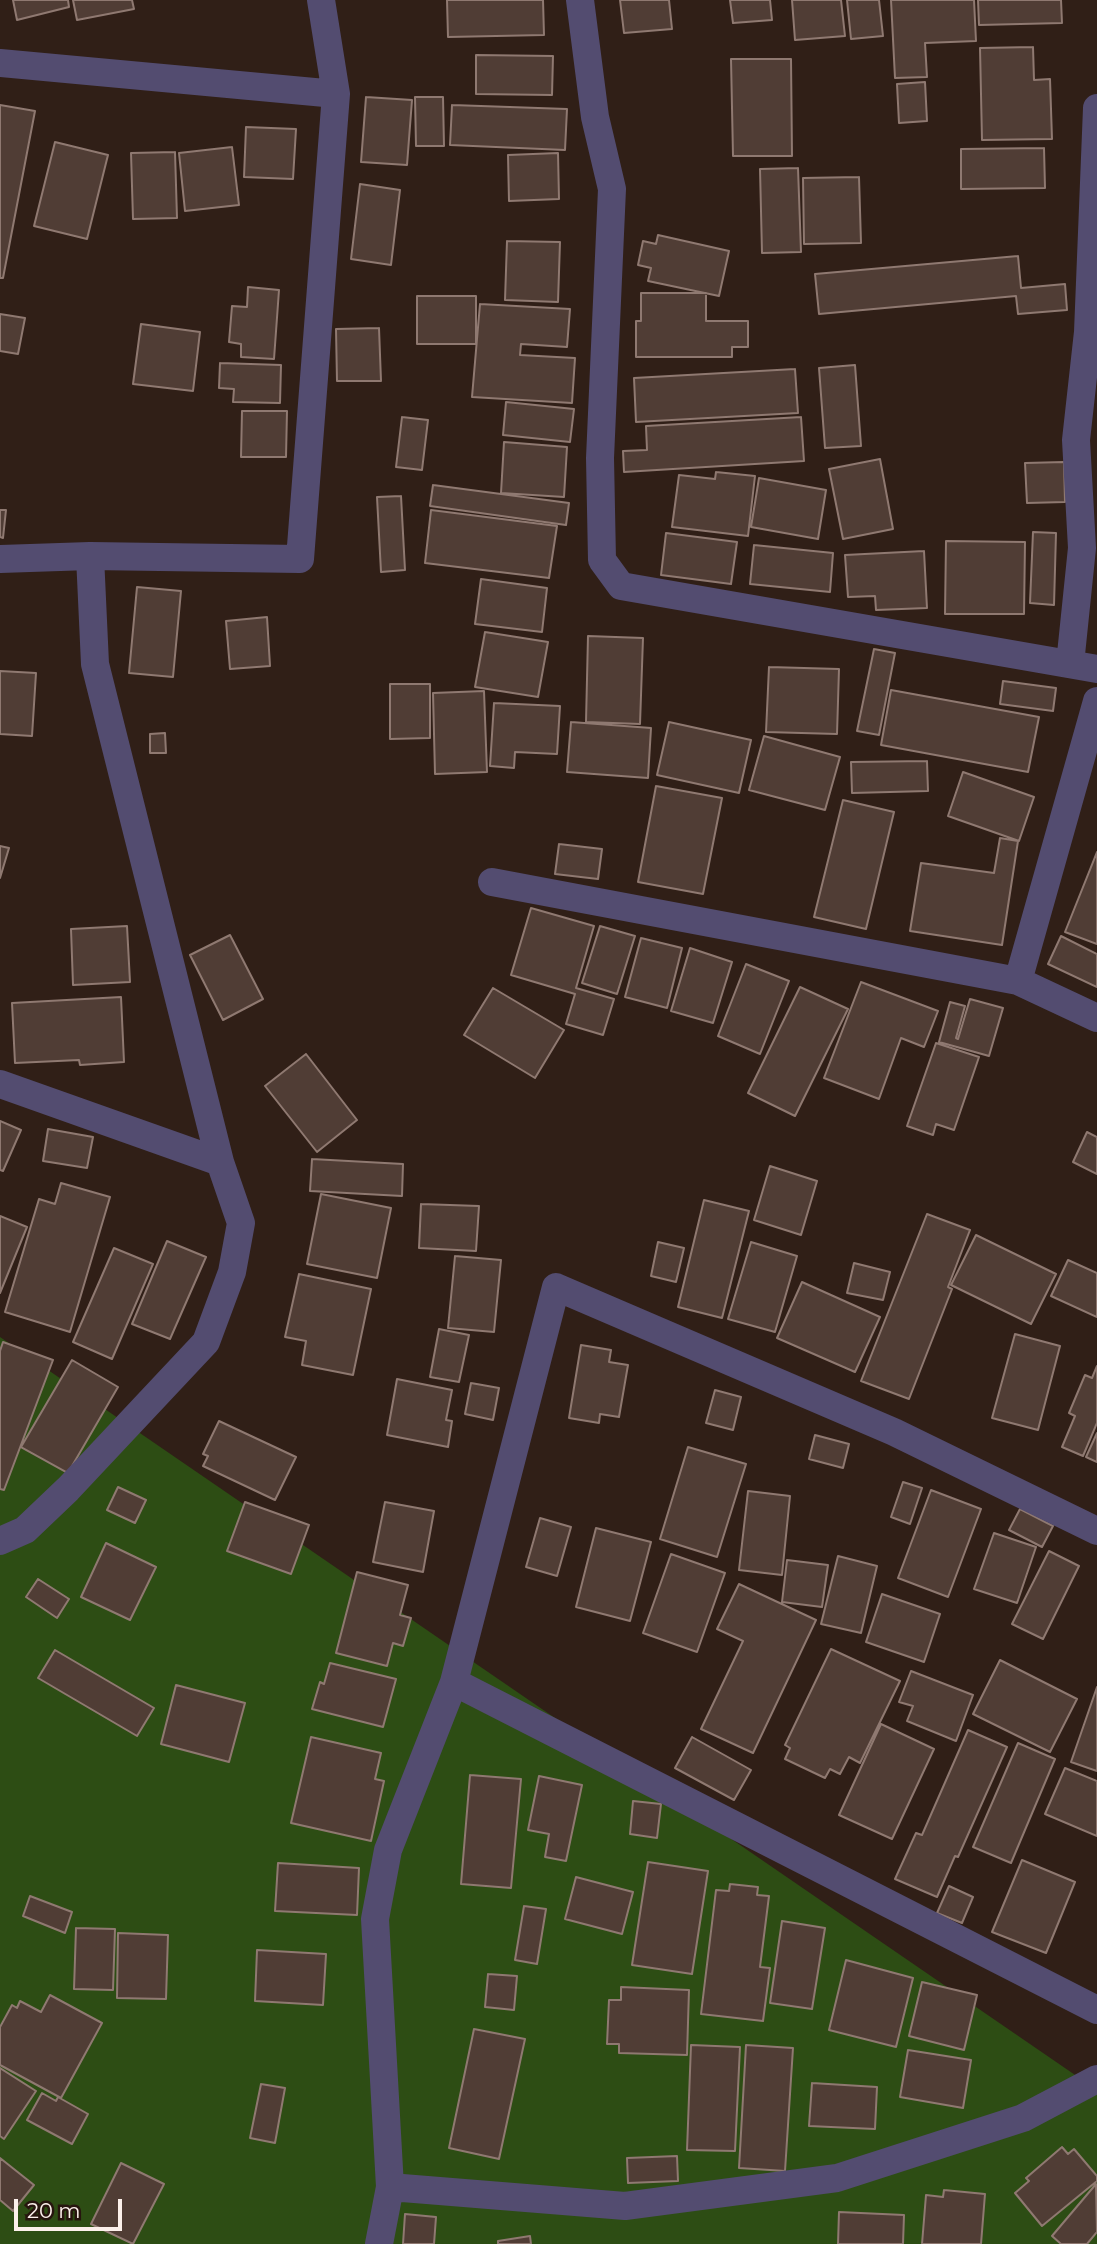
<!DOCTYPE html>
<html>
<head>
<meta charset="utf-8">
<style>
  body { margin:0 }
  #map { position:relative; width:1097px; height:2244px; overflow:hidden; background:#301f17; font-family:Montserrat,sans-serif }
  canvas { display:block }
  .scale { position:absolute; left:14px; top:2199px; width:108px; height:32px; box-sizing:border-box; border:4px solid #fcf0eb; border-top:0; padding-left:9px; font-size:21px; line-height:24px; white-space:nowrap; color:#fcf0eb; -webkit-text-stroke:5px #26150e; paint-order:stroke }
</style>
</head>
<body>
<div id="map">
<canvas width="1097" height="2244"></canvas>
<div class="scale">20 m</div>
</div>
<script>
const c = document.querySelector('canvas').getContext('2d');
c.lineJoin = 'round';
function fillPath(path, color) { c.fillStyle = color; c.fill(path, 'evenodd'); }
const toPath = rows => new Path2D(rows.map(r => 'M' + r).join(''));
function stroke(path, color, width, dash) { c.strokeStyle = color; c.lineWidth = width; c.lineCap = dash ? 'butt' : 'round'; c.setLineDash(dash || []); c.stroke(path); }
const green = toPath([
  [0,1337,1097,2090,1097,2244,0,2244]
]);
const building = toPath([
  [13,0,68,0,69,7,17,20,13,0],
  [73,0,132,0,134,9,77,20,73,0],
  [447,0,543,0,544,35,448,37,447,0],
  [620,0,669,0,672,29,624,33,620,0],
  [730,0,770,0,772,20,733,23,730,0],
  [792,0,841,0,845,36,795,40,792,0],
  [847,0,879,0,883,36,851,39,847,0],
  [891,0,974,0,976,41,925,43,927,77,895,78,891,0],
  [978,0,1061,0,1062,23,979,25,978,0],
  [1033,47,1034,80,1050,79,1052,139,982,140,980,48,1033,47],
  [476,55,553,56,552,95,476,94,476,55],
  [731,59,791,59,792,156,733,156,731,59],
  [925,82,927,121,899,123,897,84,925,82],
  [366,97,412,100,407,165,361,162,366,97],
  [415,97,443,97,444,146,416,146,415,97],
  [0,105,35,111,3,278,0,278,0,105],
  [452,105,567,109,565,150,450,145,452,105],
  [246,127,296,129,293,179,244,177,246,127],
  [55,142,108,155,87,239,34,226,55,142],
  [232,147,239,205,185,211,179,153,232,147],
  [1044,148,1045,188,961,189,961,149,1044,148],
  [175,152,177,218,133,219,131,153,175,152],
  [558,153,559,199,509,201,508,155,558,153],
  [798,168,801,252,762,253,760,169,798,168],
  [859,177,861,243,804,244,803,178,859,177],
  [360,184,400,190,391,265,351,259,360,184],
  [658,235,729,251,719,296,648,281,651,268,638,265,643,241,656,244,658,235],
  [507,241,560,242,558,302,505,300,507,241],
  [1018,256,1021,288,1065,284,1067,310,1018,314,1016,296,819,314,815,274,1018,256],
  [248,287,279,290,274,359,241,357,241,344,229,342,232,306,247,307,248,287],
  [641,293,706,293,706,321,748,321,748,347,732,347,732,357,636,357,636,321,641,321,641,293],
  [417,296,476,296,476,344,417,344,417,296],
  [480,304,570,309,567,347,521,344,520,355,575,358,572,403,472,397,480,304],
  [0,314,25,318,18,354,0,351,0,314],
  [141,324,200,332,193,391,133,384,141,324],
  [379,328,381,381,337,381,336,329,379,328],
  [220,363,281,365,280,403,233,402,234,389,219,388,220,363],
  [855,365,861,446,825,448,819,368,855,365],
  [795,369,798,413,636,422,634,378,795,369],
  [506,402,574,409,570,442,503,435,506,402],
  [242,411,287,411,286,457,241,457,242,411],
  [402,417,428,420,422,470,396,467,402,417],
  [801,417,804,461,624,472,623,451,647,450,646,426,801,417],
  [504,442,567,447,564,497,501,493,504,442],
  [880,459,893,529,843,539,829,469,880,459],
  [1064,462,1065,502,1027,503,1025,463,1064,462],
  [716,472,755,476,748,536,672,527,679,475,715,479,716,472],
  [759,478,826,490,818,539,751,527,759,478],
  [433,485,569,503,566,525,430,506,433,485],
  [401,496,405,570,381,572,377,497,401,496],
  [0,510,6,510,3,538,0,537,0,510],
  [431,510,557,526,549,578,425,563,431,510],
  [1033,532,1056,533,1054,605,1030,603,1033,532],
  [666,533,737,542,731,584,661,575,666,533],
  [946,541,1025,542,1024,614,945,614,946,541],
  [754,545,833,553,830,592,750,584,754,545],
  [924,551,927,608,876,610,875,596,848,597,845,555,924,551],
  [481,579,547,588,542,632,475,624,481,579],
  [137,587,181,591,173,677,129,673,137,587],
  [267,617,270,666,230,669,226,621,267,617],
  [485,632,548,642,538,697,475,687,485,632],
  [588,636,643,638,640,724,586,722,588,636],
  [874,649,895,653,879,735,857,731,874,649],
  [769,667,839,669,837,734,766,732,769,667],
  [0,671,36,673,32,736,0,734,0,671],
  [1003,681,1056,688,1053,711,1000,704,1003,681],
  [390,684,430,684,430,738,390,739,390,684],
  [891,690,1039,717,1028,772,881,745,891,690],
  [484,691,487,772,435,774,433,693,484,691],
  [494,703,560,706,557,754,515,752,514,768,490,766,494,703],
  [571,722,651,728,648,778,567,772,571,722],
  [669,722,751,740,739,793,657,775,669,722],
  [165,733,166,753,150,753,150,734,165,733],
  [764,736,840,757,825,810,749,790,764,736],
  [927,761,928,791,852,793,851,762,927,761],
  [963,772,1034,797,1019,841,948,816,963,772],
  [656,786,722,798,703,894,638,882,656,786],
  [843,800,894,812,866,929,814,917,843,800],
  [1000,838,1018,841,1002,945,910,931,921,863,994,873,1000,838],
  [559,844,602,849,598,879,555,874,559,844],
  [0,846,9,848,0,878,0,846],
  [1097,852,1097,944,1065,932,1097,852],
  [531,908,594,926,576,988,614,999,603,1035,566,1024,575,994,511,975,531,908],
  [127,926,130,982,73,985,71,929,127,926],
  [600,926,635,936,617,994,582,983,600,926],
  [230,935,263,999,223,1020,190,955,230,935],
  [1061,936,1097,954,1097,987,1048,964,1061,936],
  [641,938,682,948,667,1008,625,997,641,938],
  [690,948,732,962,713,1023,671,1011,690,948],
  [746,964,789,981,760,1054,718,1036,746,964],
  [861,982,938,1011,924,1047,901,1038,879,1099,824,1078,861,982],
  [800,987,848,1009,795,1116,748,1093,800,987],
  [493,988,564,1030,535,1078,464,1035,493,988],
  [121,997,124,1062,80,1065,79,1060,15,1063,12,1003,121,997],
  [970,999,1003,1008,989,1056,939,1042,950,1002,965,1006,956,1038,958,1039,970,999],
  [936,1043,979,1057,954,1130,936,1124,933,1135,907,1126,936,1043],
  [306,1054,357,1120,317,1152,265,1086,306,1054],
  [0,1121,21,1130,3,1171,0,1170,0,1121],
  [48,1129,93,1137,87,1168,43,1161,48,1129],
  [1087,1132,1097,1137,1097,1174,1073,1162,1087,1132],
  [312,1159,403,1164,402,1196,310,1191,312,1159],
  [770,1166,817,1181,801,1235,754,1220,770,1166],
  [61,1183,110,1197,70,1332,5,1312,39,1199,55,1204,61,1183],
  [321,1194,391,1208,377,1278,307,1264,321,1194],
  [704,1200,749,1211,722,1318,678,1307,704,1200],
  [421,1204,479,1206,476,1251,419,1248,421,1204],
  [927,1214,970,1230,948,1287,952,1289,909,1399,861,1381,927,1214],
  [0,1216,27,1227,0,1293,0,1216],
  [976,1235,1056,1274,1031,1324,951,1285,976,1235],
  [167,1241,206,1257,170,1339,132,1324,167,1241],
  [658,1242,684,1248,676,1282,651,1276,658,1242],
  [751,1242,797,1256,775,1332,728,1319,751,1242],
  [114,1248,153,1264,112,1359,73,1342,114,1248],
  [455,1256,501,1260,494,1332,448,1328,455,1256],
  [1068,1260,1097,1273,1097,1317,1051,1296,1068,1260],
  [854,1263,890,1272,883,1300,847,1293,854,1263],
  [299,1274,371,1289,353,1375,302,1365,306,1341,285,1337,299,1274],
  [802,1282,880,1317,855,1372,777,1338,802,1282],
  [439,1329,469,1335,459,1382,430,1377,439,1329],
  [1015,1334,1060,1346,1038,1430,992,1418,1015,1334],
  [3,1342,53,1360,4,1490,0,1489,0,1351,3,1342],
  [581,1345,611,1350,609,1362,628,1365,619,1417,600,1414,599,1423,569,1418,581,1345],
  [72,1360,118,1387,68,1473,21,1447,72,1360],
  [1097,1366,1097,1423,1083,1456,1062,1447,1075,1416,1069,1413,1085,1375,1092,1378,1097,1366],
  [397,1379,452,1390,446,1420,452,1421,448,1447,387,1435,397,1379],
  [471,1383,499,1388,493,1420,465,1414,471,1383],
  [715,1390,741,1397,733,1430,706,1423,715,1390],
  [219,1421,296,1457,275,1500,203,1466,208,1456,203,1454,219,1421],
  [1097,1433,1097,1462,1086,1457,1097,1433],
  [815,1435,849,1444,843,1468,809,1459,815,1435],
  [688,1447,746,1464,717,1557,660,1539,688,1447],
  [903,1482,922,1488,910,1524,891,1517,903,1482],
  [118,1487,146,1500,135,1523,107,1510,118,1487],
  [931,1490,981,1509,948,1597,898,1578,931,1490],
  [748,1491,790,1496,782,1575,739,1570,748,1491],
  [245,1502,309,1525,291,1574,227,1551,245,1502],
  [385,1502,434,1511,423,1572,373,1562,385,1502],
  [1020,1509,1053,1526,1042,1547,1009,1530,1020,1509],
  [540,1518,571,1527,557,1576,526,1567,540,1518],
  [596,1528,651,1542,630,1621,576,1607,596,1528],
  [994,1533,1036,1547,1017,1603,974,1589,994,1533],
  [106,1543,156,1567,130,1620,81,1597,106,1543],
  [1049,1551,1079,1566,1043,1639,1012,1624,1049,1551],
  [671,1554,725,1573,697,1652,643,1633,671,1554],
  [838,1556,877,1566,861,1633,821,1624,838,1556],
  [787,1560,828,1565,822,1607,782,1602,787,1560],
  [357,1572,408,1585,400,1615,411,1618,403,1646,393,1643,387,1666,336,1653,357,1572],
  [38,1579,69,1599,57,1618,26,1597,38,1579],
  [739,1584,816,1620,753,1753,701,1729,743,1641,717,1629,739,1584],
  [882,1594,940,1614,924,1662,866,1642,882,1594],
  [831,1649,900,1681,860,1763,849,1757,840,1774,830,1769,825,1778,785,1759,790,1748,785,1745,831,1649],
  [55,1650,154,1708,137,1736,38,1678,55,1650],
  [1000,1660,1077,1699,1050,1752,973,1714,1000,1660],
  [330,1663,396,1679,383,1727,312,1709,320,1682,324,1684,330,1663],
  [911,1671,973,1695,956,1741,907,1721,913,1706,899,1702,911,1671],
  [176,1685,245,1703,229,1762,161,1744,176,1685],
  [1097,1687,1097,1771,1071,1762,1097,1687],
  [881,1724,934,1749,892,1839,839,1815,881,1724],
  [968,1730,1007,1747,958,1857,955,1856,937,1897,895,1879,916,1833,922,1835,968,1730],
  [311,1737,381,1753,375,1779,384,1781,371,1841,291,1823,311,1737],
  [692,1737,751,1770,734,1800,675,1768,692,1737],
  [1018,1743,1055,1759,1011,1863,973,1847,1018,1743],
  [1065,1768,1097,1781,1097,1836,1045,1814,1065,1768],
  [470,1775,521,1779,511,1888,461,1884,470,1775],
  [539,1776,582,1785,566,1861,545,1857,549,1834,528,1830,539,1776],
  [633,1801,661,1804,657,1838,630,1834,633,1801],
  [1022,1860,1075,1882,1046,1953,992,1932,1022,1860],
  [648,1862,708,1871,692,1974,632,1965,648,1862],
  [278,1863,359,1868,357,1915,275,1911,278,1863],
  [576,1877,633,1892,622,1934,565,1919,576,1877],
  [730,1884,758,1887,757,1895,769,1896,760,1967,770,1968,763,2021,701,2014,716,1890,729,1891,730,1884],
  [949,1886,973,1897,962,1923,937,1913,949,1886],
  [30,1896,72,1912,65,1933,23,1916,30,1896],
  [524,1906,546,1909,537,1964,515,1960,524,1906],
  [782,1921,825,1928,812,2009,770,2003,782,1921],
  [76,1928,115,1929,113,1990,74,1989,76,1928],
  [118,1933,168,1935,166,1999,117,1998,118,1933],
  [257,1950,326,1954,323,2005,255,2001,257,1950],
  [846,1960,913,1978,896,2047,829,2030,846,1960],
  [488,1974,517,1976,514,2010,485,2007,488,1974],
  [922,1982,977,1995,964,2050,909,2036,922,1982],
  [621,1987,689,1990,687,2055,619,2053,619,2044,607,2044,609,2000,621,2000,621,1987],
  [50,1995,102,2023,61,2098,0,2065,0,2027,12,2005,17,2008,20,2001,41,2012,50,1995],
  [474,2029,525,2039,499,2159,449,2148,474,2029],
  [691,2045,740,2047,735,2151,687,2150,691,2045],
  [746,2045,793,2048,785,2171,739,2168,746,2045],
  [908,2050,971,2060,963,2108,900,2097,908,2050],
  [0,2068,36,2091,4,2139,0,2136,0,2068],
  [812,2083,877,2087,875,2129,809,2126,812,2083],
  [261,2084,285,2088,275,2143,250,2138,261,2084],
  [42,2093,56,2101,58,2097,88,2114,72,2144,27,2120,42,2093],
  [1062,2147,1068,2154,1074,2149,1097,2176,1097,2181,1042,2226,1015,2193,1029,2181,1026,2178,1062,2147],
  [677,2156,678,2181,628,2183,627,2158,677,2156],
  [0,2158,34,2185,13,2211,0,2200,0,2158],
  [121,2163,164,2184,133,2244,91,2224,121,2163],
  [1096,2184,1097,2232,1087,2244,1061,2244,1052,2236,1096,2184],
  [944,2190,985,2194,981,2244,922,2244,926,2195,943,2197,944,2190],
  [839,2212,904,2215,903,2244,838,2244,839,2212],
  [405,2214,436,2217,434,2244,403,2244,405,2214],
  [530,2236,531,2244,498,2244,498,2241,530,2236]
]);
const minor = toPath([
  [580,0,595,117,612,189,600,458,602,560,621,586,1097,669],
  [0,63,336,94],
  [90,556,300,559,336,94,321,0],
  [0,559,90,556,95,664,220,1162,241,1223,232,1272,206,1342,68,1489,25,1530,0,1541],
  [1070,664,1082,548,1076,440,1088,332,1097,108],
  [492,882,1018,981,1097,1018],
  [1018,981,1097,701],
  [0,1084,220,1162],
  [454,1682,1097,2010],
  [390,2187,625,2206,837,2178,1023,2118,1097,2079],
  [379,2244,390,2187,375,1919,388,1850,454,1682,556,1287,894,1432,1097,1531]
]);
fillPath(green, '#2d4d14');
fillPath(building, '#503d35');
stroke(building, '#8f7971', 2);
stroke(minor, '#534c70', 28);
</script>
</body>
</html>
